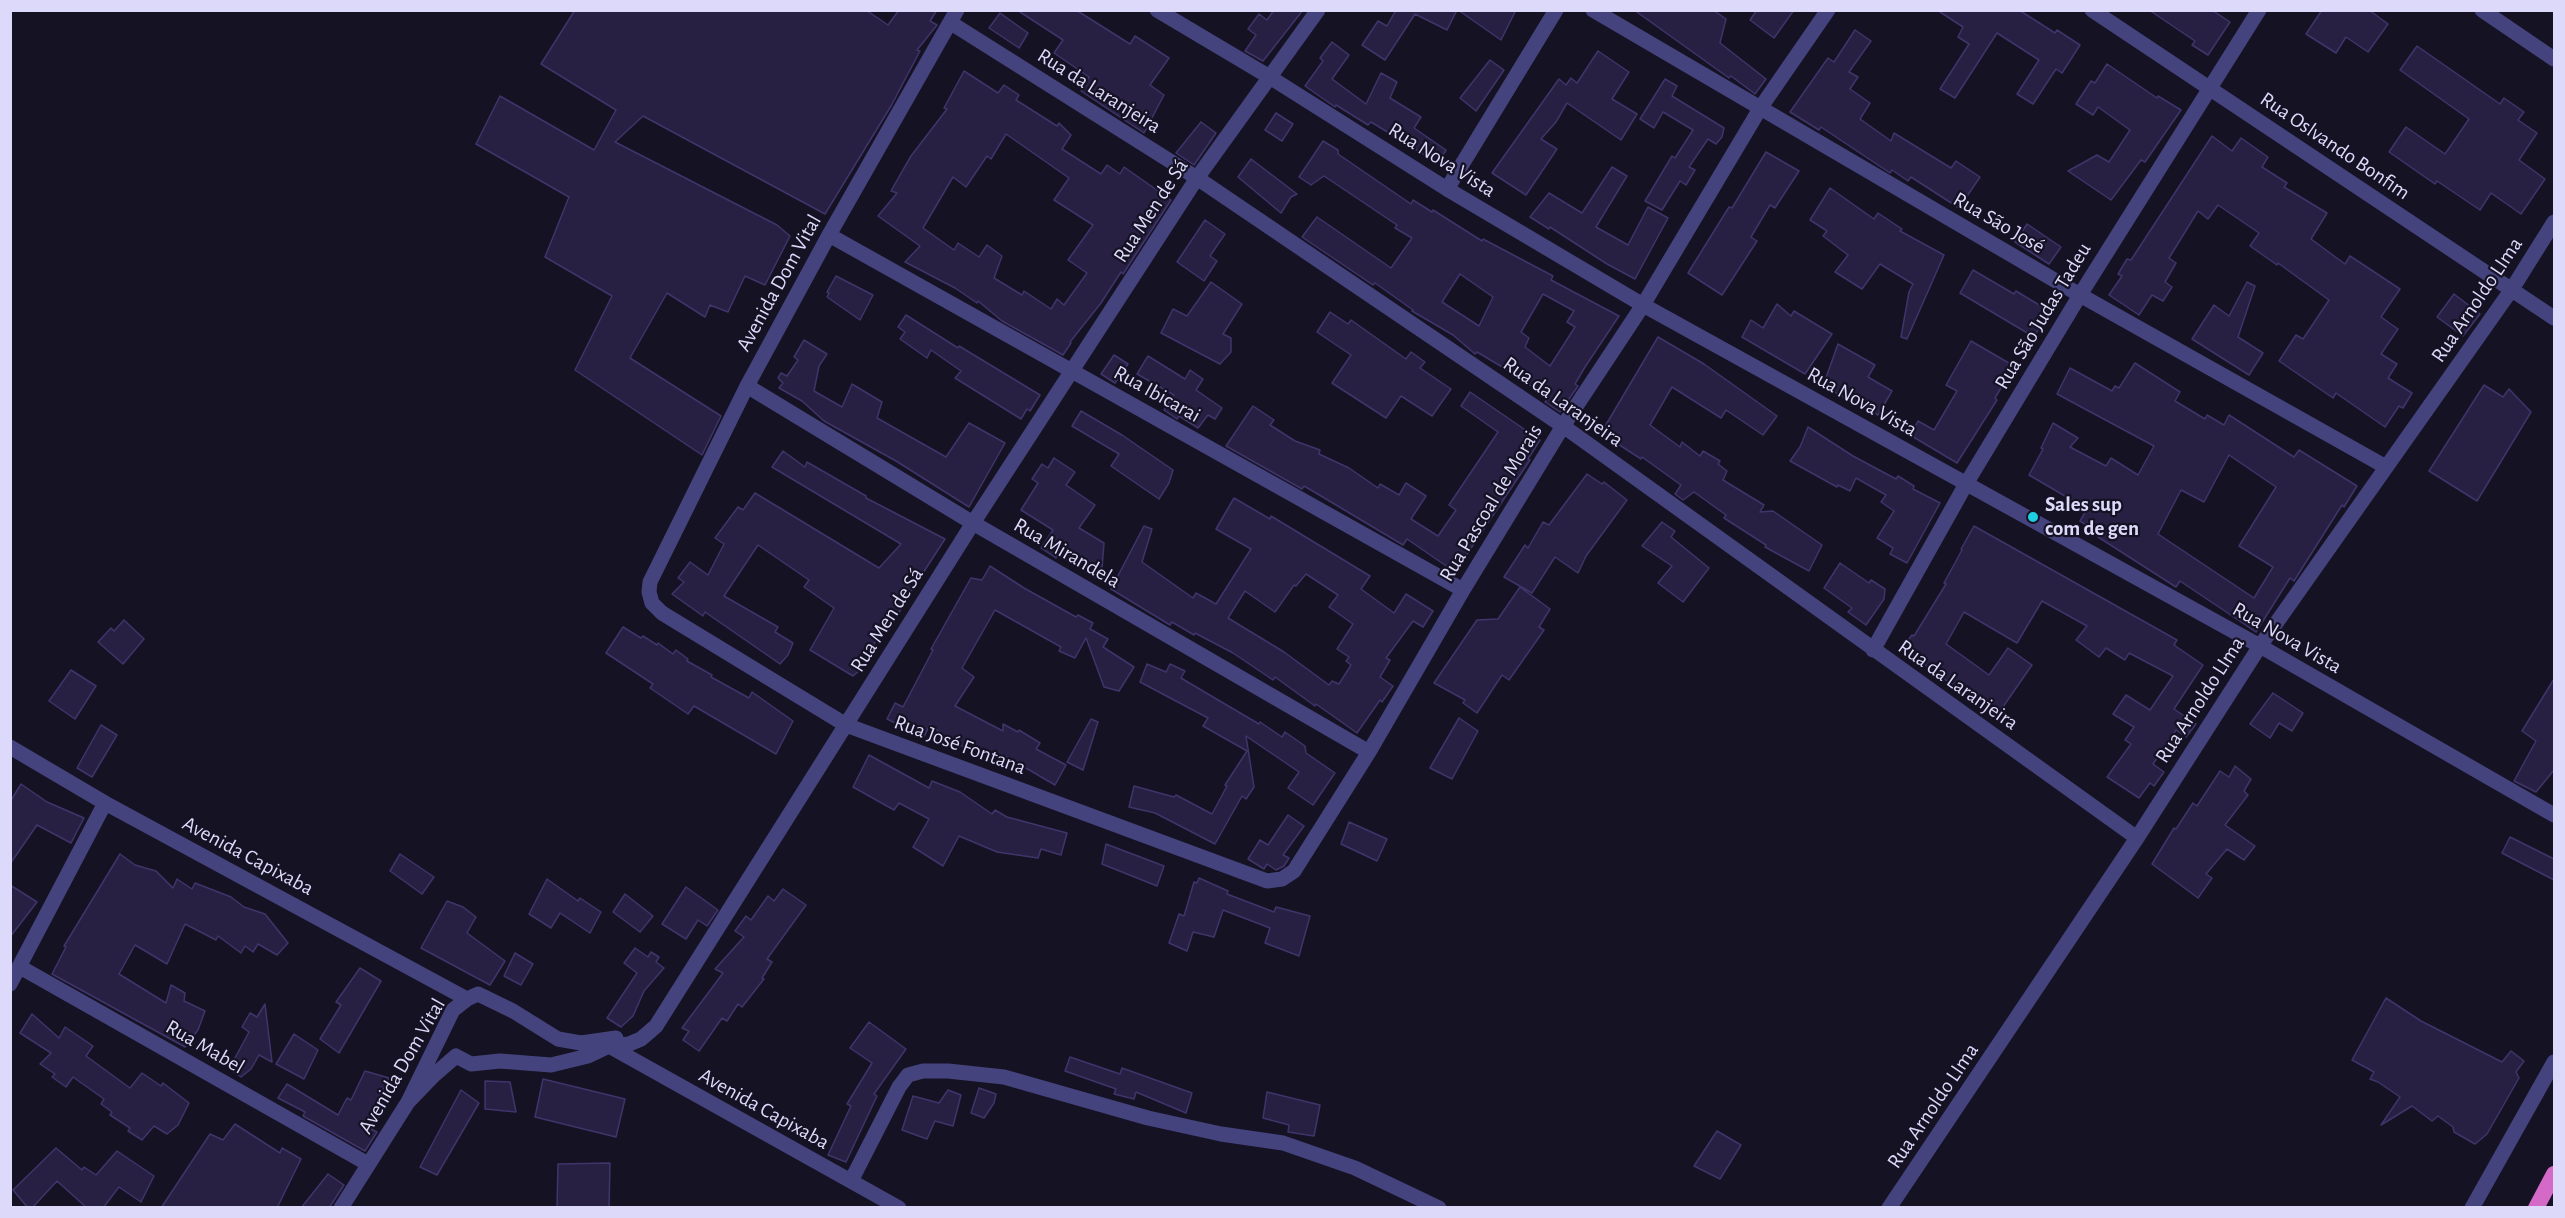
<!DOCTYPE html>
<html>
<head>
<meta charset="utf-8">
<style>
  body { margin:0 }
  #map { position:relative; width:2565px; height:1218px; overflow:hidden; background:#151224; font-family:"Alegreya Sans",sans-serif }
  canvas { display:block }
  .frame { position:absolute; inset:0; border:12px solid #ddd9fa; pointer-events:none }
</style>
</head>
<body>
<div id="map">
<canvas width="2565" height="1218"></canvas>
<div class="frame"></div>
</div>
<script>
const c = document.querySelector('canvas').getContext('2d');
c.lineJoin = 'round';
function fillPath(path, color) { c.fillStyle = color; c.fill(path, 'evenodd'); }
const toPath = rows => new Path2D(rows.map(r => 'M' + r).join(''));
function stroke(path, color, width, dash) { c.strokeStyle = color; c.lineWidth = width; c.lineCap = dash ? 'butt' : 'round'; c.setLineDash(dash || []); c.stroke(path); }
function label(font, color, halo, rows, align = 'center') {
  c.font = font + ' "Alegreya Sans",sans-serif'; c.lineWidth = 4.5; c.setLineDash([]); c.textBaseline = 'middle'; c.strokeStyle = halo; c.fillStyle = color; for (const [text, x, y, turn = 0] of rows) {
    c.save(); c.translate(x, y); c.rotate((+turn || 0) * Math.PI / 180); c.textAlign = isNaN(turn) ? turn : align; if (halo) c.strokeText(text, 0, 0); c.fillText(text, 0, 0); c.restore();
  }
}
const building = toPath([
  [575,10,866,10,888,25,899,10,937,10,930,21,937,25,917,50,920,51,891,106,825,214,643,116,615,142,777,225,790,236,765,285,745,276,728,312,710,305,705,317,667,293,630,358,721,416,702,455,575,370,612,296,545,257,569,197,476,144,500,96,594,150,616,110,541,64,575,10],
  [1017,10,1076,10,1130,44,1135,36,1169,58,1150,85,1164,95,1144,133,1081,91,1089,77,1054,53,1063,40,1017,10],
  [1274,10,1303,10,1263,61,1245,51,1256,35,1248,29,1259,14,1267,20,1274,10],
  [1396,10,1457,10,1447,30,1415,14,1385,60,1362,45,1378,21,1387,26,1396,10],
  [1458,10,1516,10,1501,40,1458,10],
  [1634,10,1713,10,1726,19,1720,43,1766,79,1755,94,1731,76,1729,78,1634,10],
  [1757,10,1794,10,1774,38,1750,20,1757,10],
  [1937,10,2019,10,2055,33,2057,30,2080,45,2062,73,2056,69,2033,104,2017,94,2039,60,1997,33,1955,98,1940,89,1969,44,1958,37,1963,27,1937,10],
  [2149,10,2212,10,2230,22,2208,55,2192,45,2195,41,2149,10],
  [2322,10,2369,10,2388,24,2368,52,2346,37,2336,53,2306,34,2322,10],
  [1000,13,1028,33,1019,48,989,28,1000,13],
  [1855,30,1871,41,1849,72,1858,77,1850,89,1870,103,1860,119,1891,141,1894,133,1951,168,1956,161,1980,177,1959,208,1911,177,1908,181,1892,170,1890,173,1821,127,1819,130,1790,112,1828,58,1834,62,1855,30],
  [1332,42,1349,55,1332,79,1366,104,1381,73,1397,82,1390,98,1421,117,1414,128,1446,150,1438,163,1371,122,1368,125,1336,105,1335,107,1305,86,1323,61,1320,58,1332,42],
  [2417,46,2500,104,2504,98,2524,112,2518,120,2537,133,2519,160,2545,179,2521,214,2491,193,2480,210,2437,181,2435,184,2389,152,2406,127,2445,154,2469,119,2400,70,2417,46],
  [1598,51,1629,72,1612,99,1637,114,1621,140,1567,103,1556,122,1541,139,1557,149,1526,195,1492,173,1559,79,1566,85,1571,78,1577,83,1598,51],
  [1490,60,1504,70,1476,111,1460,98,1490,60],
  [2107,64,2157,98,2158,96,2181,110,2145,162,2141,160,2111,200,2068,171,2097,155,2109,162,2130,130,2098,107,2093,115,2076,104,2091,81,2095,83,2107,64],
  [964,71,998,93,1004,85,1019,95,1016,100,1057,126,1059,123,1071,135,1062,149,1101,174,1107,165,1120,174,1124,167,1171,200,1125,271,1123,274,1121,272,1101,303,1070,342,1071,343,1063,355,1002,321,978,301,977,303,955,288,905,262,920,246,878,216,897,193,891,191,900,175,911,156,947,109,944,108,964,71],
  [1006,134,1069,178,1054,200,1093,225,1068,260,1087,273,1064,305,1057,299,1051,309,1024,291,1022,295,994,278,1002,256,987,245,979,257,958,243,954,250,923,228,953,177,966,187,987,156,991,159,1006,134],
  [1665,79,1677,86,1672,96,1724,128,1722,137,1716,144,1708,139,1689,167,1695,170,1686,185,1680,181,1662,210,1645,201,1672,156,1675,158,1693,130,1663,112,1654,128,1640,119,1665,79],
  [1276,113,1293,124,1282,141,1265,130,1276,113],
  [1201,122,1216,133,1194,165,1176,153,1201,122],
  [2212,136,2232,151,2241,138,2268,157,2262,167,2287,183,2284,187,2327,213,2311,239,2345,264,2350,256,2400,289,2381,317,2398,329,2381,354,2397,364,2388,378,2412,393,2403,408,2399,406,2385,427,2336,393,2333,398,2279,361,2296,335,2303,339,2329,300,2278,263,2277,265,2250,246,2259,233,2218,205,2208,219,2198,211,2169,258,2176,263,2165,282,2172,287,2163,301,2152,295,2139,315,2109,295,2122,276,2118,274,2127,259,2131,260,2212,136],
  [1323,141,1338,150,1338,154,1411,204,1413,200,1432,212,1433,210,1482,241,1483,239,1553,276,1551,280,1619,316,1585,367,1575,384,1578,386,1560,412,1545,402,1548,398,1514,374,1477,352,1475,354,1453,335,1412,311,1413,310,1375,283,1373,285,1302,237,1317,217,1391,268,1412,238,1395,228,1397,225,1324,176,1311,185,1299,177,1323,141],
  [1460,274,1493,297,1479,326,1442,302,1460,274],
  [1543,294,1574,311,1567,322,1575,327,1550,366,1525,347,1529,338,1521,332,1543,294],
  [1766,152,1799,171,1775,208,1770,205,1751,237,1757,241,1722,295,1688,273,1729,207,1732,208,1766,152],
  [1251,159,1297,194,1291,197,1281,213,1238,177,1251,159],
  [1612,167,1627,176,1596,227,1628,245,1648,207,1668,218,1635,279,1607,264,1550,227,1549,229,1530,217,1549,193,1582,213,1612,167],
  [1830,188,1874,219,1878,213,1902,229,1900,231,1944,255,1907,339,1901,337,1909,292,1913,284,1880,264,1862,289,1835,272,1848,255,1823,236,1827,231,1810,220,1830,188],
  [1205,220,1225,234,1210,256,1217,261,1204,281,1177,262,1205,220],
  [2027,224,2061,247,2049,264,2015,242,2027,224],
  [1973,270,2014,294,2016,291,2049,311,2034,337,1960,293,1973,270],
  [836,276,873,295,860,320,827,297,829,293,827,292,836,276],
  [1211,282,1242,304,1223,334,1231,338,1231,352,1220,364,1161,333,1173,309,1187,316,1211,282],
  [2247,282,2255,286,2238,337,2263,353,2249,375,2192,339,2214,305,2229,316,2247,282],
  [2454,294,2480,314,2463,336,2437,317,2454,294],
  [1777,304,1791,316,1794,311,1832,334,1805,374,1742,337,1751,320,1763,328,1777,304],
  [1330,312,1348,324,1351,320,1406,359,1411,352,1425,362,1420,368,1451,389,1432,416,1401,396,1386,418,1332,383,1351,355,1317,332,1330,312],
  [906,315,958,348,959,346,1040,395,1030,411,1027,409,1021,419,955,378,961,371,931,350,927,358,900,339,905,332,898,327,906,315],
  [1658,337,1704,364,1777,416,1763,435,1726,410,1721,418,1672,387,1650,425,1680,447,1682,442,1700,456,1703,451,1720,461,1718,464,1727,471,1723,480,1764,505,1760,512,1773,511,1822,545,1809,571,1765,547,1766,545,1724,518,1726,515,1694,492,1683,500,1675,494,1681,485,1642,457,1641,459,1601,433,1658,337],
  [804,340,827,354,819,366,814,391,842,407,852,384,882,402,877,418,946,457,969,423,1005,443,969,507,896,461,824,421,802,401,779,388,783,383,778,378,781,373,787,376,798,360,794,357,804,340],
  [1971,341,2014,366,1995,398,1997,400,1957,463,1910,435,1918,421,1934,430,1957,391,1946,385,1971,341],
  [1838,344,1875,365,1868,377,1892,391,1878,415,1823,386,1838,344],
  [1114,355,1128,364,1115,383,1101,374,1114,355],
  [1148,356,1185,379,1190,370,1203,379,1196,390,1222,408,1215,419,1208,415,1198,428,1179,416,1177,419,1164,410,1174,395,1137,374,1148,356],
  [2135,363,2180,392,2175,401,2205,419,2207,415,2224,425,2229,415,2294,457,2299,450,2357,486,2344,507,2342,505,2294,581,2290,578,2256,632,2180,581,2176,587,2098,537,2100,534,2080,521,2087,509,2029,475,2043,449,2041,448,2053,423,2078,438,2070,447,2106,466,2111,458,2138,475,2154,446,2057,394,2070,368,2112,391,2115,386,2119,388,2135,363],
  [2229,455,2276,487,2239,546,2273,567,2254,598,2158,534,2181,490,2204,502,2229,455],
  [2484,385,2503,397,2509,389,2531,412,2477,501,2429,471,2484,385],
  [1470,392,1540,440,1528,459,1530,460,1455,572,1407,539,1403,545,1316,493,1304,486,1302,489,1226,446,1253,406,1274,420,1270,425,1295,441,1320,450,1319,454,1349,468,1378,488,1380,484,1399,495,1406,483,1426,496,1411,519,1438,536,1456,510,1449,505,1498,432,1461,406,1470,392],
  [1081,411,1122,435,1173,470,1169,483,1159,499,1111,466,1119,454,1072,426,1081,411],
  [1808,427,1853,456,1896,479,1898,476,1914,486,1913,489,1940,503,1907,563,1890,554,1893,548,1877,538,1894,511,1881,502,1886,495,1856,478,1850,491,1838,485,1837,487,1790,461,1800,447,1808,427],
  [783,451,805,467,807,462,866,496,866,498,945,539,912,590,887,633,881,629,870,653,860,660,860,670,853,676,810,650,834,608,804,587,809,580,758,545,724,596,778,627,775,632,793,643,788,655,780,664,705,612,703,616,672,594,684,582,678,578,690,562,708,575,724,544,715,538,738,507,743,510,755,493,879,568,901,544,772,467,783,451],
  [1054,458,1075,472,1066,485,1095,505,1079,528,1104,543,1101,581,1058,554,1056,558,1041,548,1053,530,1021,510,1038,483,1032,479,1042,464,1048,468,1054,458],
  [1587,474,1602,484,1604,482,1627,500,1586,556,1578,573,1555,557,1532,593,1504,577,1525,545,1528,548,1543,522,1549,525,1587,474],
  [1234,498,1270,519,1271,516,1370,576,1361,589,1394,613,1406,594,1433,611,1423,627,1413,621,1386,658,1390,660,1380,677,1393,686,1382,702,1380,700,1357,733,1316,704,1315,706,1275,677,1273,680,1233,653,1195,633,1194,635,1172,622,1170,625,1111,589,1144,526,1152,529,1142,562,1193,598,1196,593,1216,604,1251,549,1216,529,1234,498],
  [1306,574,1338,595,1329,607,1353,624,1337,649,1349,657,1346,661,1351,665,1339,684,1332,681,1329,685,1284,652,1228,618,1245,591,1275,612,1294,585,1296,586,1306,574],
  [1662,522,1675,531,1671,537,1709,568,1683,602,1658,583,1672,566,1642,546,1662,522],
  [1974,526,2177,640,2174,645,2203,665,2174,709,2196,724,2186,737,2176,730,2153,764,2164,772,2154,786,2150,783,2139,798,2107,777,2131,744,2125,740,2134,727,2113,714,2126,695,2150,710,2173,676,2129,653,2125,660,2106,648,2099,657,2076,640,2087,626,2042,601,2017,643,1964,612,1946,644,1989,675,2008,648,2032,665,1996,717,1902,648,1912,635,1914,636,1946,584,1944,583,1962,550,1961,549,1974,526],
  [1840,563,1869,583,1871,580,1885,589,1884,599,1866,625,1848,612,1852,608,1824,588,1840,563],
  [990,566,1024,588,1076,617,1078,615,1093,623,1090,629,1108,639,1103,647,1134,667,1119,691,1104,687,1086,638,1075,658,1059,651,1061,647,995,610,962,668,974,677,955,706,1003,731,1003,724,1018,732,1019,730,1040,743,1036,749,1066,765,1055,785,1007,757,953,744,930,724,924,737,887,719,895,703,903,707,933,650,931,649,971,578,982,580,990,566],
  [1520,587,1550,609,1539,627,1544,630,1509,680,1502,675,1477,713,1463,703,1465,700,1434,683,1477,620,1498,619,1520,587],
  [124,620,144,639,123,664,98,642,111,628,114,631,124,620],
  [623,627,641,638,643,636,657,645,658,643,673,654,676,650,688,659,687,661,712,675,711,677,749,698,752,692,793,721,776,754,694,706,688,714,650,688,653,684,606,653,623,627],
  [1147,664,1166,672,1170,664,1185,671,1181,678,1213,697,1259,724,1260,722,1282,737,1285,732,1305,746,1306,753,1335,773,1313,805,1288,788,1299,772,1246,736,1254,787,1246,799,1242,796,1215,844,1155,813,1129,807,1134,786,1174,797,1176,795,1212,814,1227,786,1225,785,1247,751,1203,726,1208,718,1140,682,1147,664],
  [71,670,96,686,75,719,49,701,71,670],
  [2554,679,2554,770,2536,792,2514,781,2536,741,2522,731,2554,679],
  [2273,693,2303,713,2292,731,2279,723,2270,738,2250,724,2273,693],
  [1459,718,1478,731,1452,779,1430,768,1459,718],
  [1091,719,1098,722,1083,770,1067,762,1091,719],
  [101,725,117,735,92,777,77,768,101,725],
  [869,755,929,788,932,781,960,792,992,814,995,810,1007,817,1067,833,1061,855,1041,849,1038,858,997,852,959,836,943,866,913,847,929,819,899,803,894,810,853,787,869,755],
  [2235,766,2251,779,2244,791,2248,795,2225,825,2255,846,2244,860,2227,849,2206,874,2212,878,2198,898,2152,864,2174,828,2176,829,2193,803,2197,806,2220,771,2229,777,2235,766],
  [21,784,47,802,84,818,71,843,37,825,10,864,10,802,21,784],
  [1288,815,1304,826,1283,855,1289,858,1284,866,1276,870,1267,864,1264,869,1248,859,1260,840,1268,845,1288,815],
  [1349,822,1387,839,1377,861,1341,844,1349,822],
  [2510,837,2554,859,2554,880,2502,853,2510,837],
  [1106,844,1164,866,1157,886,1102,864,1106,844],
  [120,854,135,865,156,871,173,888,177,879,192,889,195,883,231,897,244,907,265,914,288,943,277,955,258,944,253,952,245,946,241,953,218,936,216,940,185,924,167,964,135,945,119,974,166,1003,171,985,185,993,184,1001,205,1011,198,1030,185,1047,52,974,66,947,64,946,120,854],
  [400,854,434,877,422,894,390,871,400,854],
  [1199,878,1228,891,1227,894,1274,912,1276,907,1310,916,1299,956,1265,943,1270,928,1223,910,1214,937,1193,932,1187,951,1169,943,1179,914,1184,916,1194,882,1197,883,1199,878],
  [547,879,578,901,580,898,601,912,590,933,560,913,551,928,529,914,547,879],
  [10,885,37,902,10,937,10,885],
  [686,887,718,910,707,926,698,920,686,939,662,924,686,887],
  [783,889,806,905,767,959,772,962,762,978,764,979,742,1007,738,1004,727,1021,722,1018,699,1051,683,1040,689,1031,682,1028,723,973,715,969,744,937,735,931,746,916,751,920,768,896,774,901,783,889],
  [625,894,653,916,640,932,613,912,625,894],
  [447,901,463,907,476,917,467,933,505,961,490,985,421,948,447,901],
  [635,948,648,957,651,952,659,957,656,962,664,968,644,991,633,1016,621,1027,607,1018,637,973,624,963,635,948],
  [515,953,533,964,521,985,504,976,515,953],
  [360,968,381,981,339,1053,320,1039,341,1005,336,1002,360,968],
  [2386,998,2421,1021,2502,1062,2511,1051,2524,1061,2516,1072,2519,1078,2487,1134,2475,1144,2454,1132,2453,1127,2438,1116,2432,1121,2412,1106,2381,1125,2400,1097,2378,1082,2370,1079,2374,1072,2352,1060,2386,998],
  [265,1004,272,1062,259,1055,251,1069,241,1077,229,1069,249,1032,242,1027,250,1013,257,1017,265,1004],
  [32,1014,59,1038,65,1027,93,1046,86,1056,130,1088,142,1073,161,1086,163,1083,189,1103,178,1125,167,1134,154,1126,142,1140,128,1131,130,1128,110,1115,112,1112,101,1104,104,1099,73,1077,66,1087,52,1077,55,1074,40,1064,51,1053,20,1033,32,1014],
  [869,1022,906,1049,874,1094,877,1096,846,1162,828,1155,851,1106,847,1104,872,1063,850,1048,869,1022],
  [294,1034,318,1050,304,1079,276,1064,294,1034],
  [1070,1057,1120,1074,1122,1068,1192,1093,1186,1113,1136,1092,1134,1099,1114,1094,1116,1089,1065,1071,1070,1057],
  [365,1071,389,1078,373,1110,381,1114,371,1129,377,1132,365,1151,303,1116,305,1112,278,1098,287,1084,338,1115,347,1098,351,1100,365,1071],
  [543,1079,625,1099,616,1137,535,1117,543,1079],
  [485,1081,510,1082,516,1112,485,1109,485,1081],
  [979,1088,996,1094,994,1103,984,1118,971,1113,979,1088],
  [461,1090,479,1103,437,1175,420,1167,461,1090],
  [948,1090,961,1095,953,1126,935,1121,927,1139,902,1130,913,1096,939,1103,948,1090],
  [1267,1092,1320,1105,1314,1136,1288,1132,1289,1125,1263,1118,1267,1092],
  [235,1124,280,1153,282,1148,301,1159,277,1208,161,1208,210,1134,223,1140,235,1124],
  [1717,1131,1741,1145,1720,1179,1694,1166,1717,1131],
  [56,1148,82,1170,84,1167,96,1175,117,1151,154,1176,141,1202,119,1187,103,1208,87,1208,57,1181,32,1208,28,1208,13,1190,56,1148],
  [610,1163,609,1208,557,1208,558,1164,610,1163],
  [328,1174,344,1185,329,1208,301,1208,328,1174]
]);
const minor = toPath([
  [957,10,829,235,747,386,650,582,649,592,652,603,662,613,846,725,1267,881,1282,879,1294,871,1369,752,1463,590,1563,426,1643,305,1761,107,1828,10],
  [1157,10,1268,76,1447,189,1643,305,2260,646,2554,815],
  [1593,10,2080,295,2386,467],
  [2092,10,2554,318],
  [2482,10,2554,59],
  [951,23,1197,178,1563,426,2137,838],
  [1447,189,1556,10],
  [829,235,1463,590],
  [747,386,973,523,1369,752],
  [1873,650,1966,484,2080,295,2259,10],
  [10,747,105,803,467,999],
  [20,967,368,1164],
  [10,984,105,803],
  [609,1046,899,1208],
  [408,1102,433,1076,456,1056,471,1064,500,1061,551,1065,588,1056,609,1046,629,1044,641,1039,656,1026,973,523,1197,178,1318,10],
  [851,1181,899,1087,908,1075,923,1071,948,1071,1004,1077,1148,1118,1221,1134,1283,1143,1355,1168,1439,1208],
  [341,1208,408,1102,453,1010,467,999,478,994,513,1011,558,1039,581,1043,616,1038],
  [1889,1208,2137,838,2260,646,2512,289,2554,222],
  [2472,1208,2554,1062]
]);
const trunk = toPath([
  [2536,1208,2554,1174]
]);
const markers = [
  [2033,517,6,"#1ecee1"]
];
const streetNames = [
  ["Rua da Laranjeira",1099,91,32],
  ["Rua Oslvando Bonfim",2335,146,34],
  ["Rua Nova Vista",1442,160,32],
  ["Rua Men de Sá",1151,211,-57],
  ["Rua São José",1999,223,30],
  ["Avenida Dom Vital",779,283,-61],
  ["Rua Arnoldo LIma",2477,300,-56],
  ["Rua São Judas Tadeu",2043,316,-59],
  ["Rua Ibicarai",1157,394,29],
  ["Rua da Laranjeira",1563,402,35],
  ["Rua Nova Vista",1862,402,29],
  ["Rua Pascoal de Morais",1491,503,-59],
  ["Rua Mirandela",1067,553,30],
  ["Rua Men de Sá",887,620,-58],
  ["Rua Nova Vista",2287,638,30],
  ["Rua da Laranjeira",1958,685,35],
  ["Rua Arnoldo LIma",2200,700,-57],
  ["Rua José Fontana",960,745,20],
  ["Avenida Capixaba",248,856,28],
  ["Rua Mabel",205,1047,30],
  ["Avenida Dom Vital",402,1066,-60],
  ["Rua Arnoldo LIma",1933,1106,-56],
  ["Avenida Capixaba",764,1109,29]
];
const poiNames = [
  ["Sales sup",2045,505],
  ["com de gen",2045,529]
];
fillPath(building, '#272042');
stroke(building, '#40356b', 1.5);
stroke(minor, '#45437d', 15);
stroke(trunk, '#d469c8', 16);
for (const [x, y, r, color] of markers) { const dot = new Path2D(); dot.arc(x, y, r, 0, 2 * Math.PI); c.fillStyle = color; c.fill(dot); stroke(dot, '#151224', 2); }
label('21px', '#ddd9fa', '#151224', streetNames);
label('bold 21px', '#ddd9fa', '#151224', poiNames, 'left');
</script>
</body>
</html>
